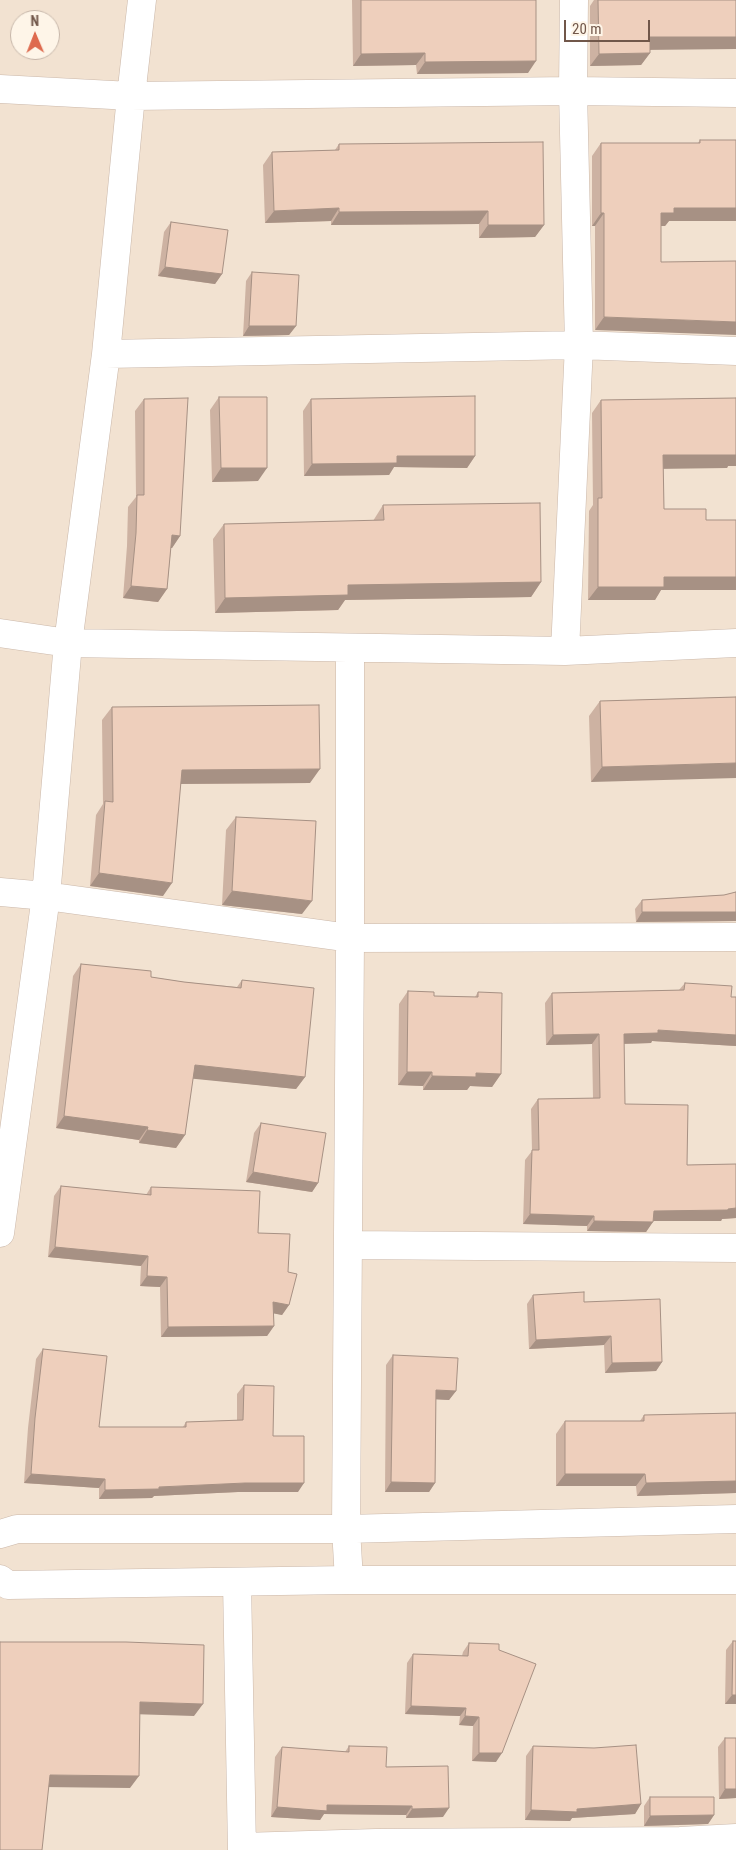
<!DOCTYPE html>
<html>
<head>
<meta charset="utf-8">
<style>
  body { margin:0 }
  #map { position:relative; width:736px; height:1850px; overflow:hidden; background:#fbf1e2; font-family:"Roboto Condensed",sans-serif }
  canvas { display:block }
  .north { position:absolute; left:10px; top:10px; width:50px; height:50px; box-sizing:border-box; background:#fef5e8; border:1px solid #c6b6a9; border-radius:50%; rotate:359deg; font-size:14px; font-weight:700; line-height:20px; text-align:center; color:#71574a }
  .north::after { content:''; display:block; margin:auto; width:18px; height:22px; background:#de6a4e; clip-path:polygon(50% 0,100% 100%,50% 72%,0 100%) }
  .scale { position:absolute; left:564px; top:20px; width:86px; height:22px; box-sizing:border-box; border:2px solid #71574a; border-top:0; padding-left:6px; font-size:15px; line-height:18px; white-space:nowrap; color:#71574a; -webkit-text-stroke:4px #fef5e8; paint-order:stroke }
</style>
</head>
<body>
<div id="map">
<canvas width="736" height="1850"></canvas>
<div class="north">N</div>
<div class="scale">20 m</div>
</div>
<script>
const c = document.querySelector('canvas').getContext('2d');
c.lineJoin = 'round';
function fillPath(path, color) { c.fillStyle = color; c.fill(path, 'evenodd'); }
const toPath = rows => new Path2D(rows.map(r => 'M' + r).join(''));
function stroke(path, color, width, dash) { c.strokeStyle = color; c.lineWidth = width; c.lineCap = dash ? 'butt' : 'round'; c.setLineDash(dash || []); c.stroke(path); }
const residential = toPath([
  [0,0,736,0,736,1850,0,1850],
  [20,20,50,20,50,50,20,50]
]);
const minor = toPath([
  [0,89,131,96,573,91,736,93],
  [106,354,579,345,736,351],
  [0,633,68,643,565,651,736,643],
  [565,651,579,345,573,91,574,0],
  [0,892,46,896,350,938,736,937],
  [0,1233,46,896,68,643,106,354,131,96,142,0],
  [348,1245,736,1248],
  [0,1534,17,1529,346,1529,736,1519],
  [0,1579,8,1585,349,1580,736,1580],
  [349,1580,346,1529,350,938,350,648],
  [237,1582,242,1850],
  [242,1847,376,1843,680,1841,736,1838]
]);
const wall = toPath([
  [352,0,536,0,528,73,417,74,416,65,353,66],
  [594,0,736,0,650,50,650,53,641,65,590,66,590,6],
  [700,140,736,140,736,221,669,221,665,226,661,226,661,262,595,330,595,226,592,226,592,156,601,143,698,143],
  [339,144,544,225,535,237,479,238,479,224,331,225,331,221,265,223,263,165,272,152,335,150],
  [171,222,222,274,215,284,158,276,164,232],
  [252,272,296,326,289,335,243,336,246,281],
  [219,397,258,481,212,482,210,410],
  [736,398,736,466,728,466,727,468,663,468,664,509,706,520,736,520,736,590,661,590,655,600,588,600,589,511,593,505,592,413,601,400],
  [144,399,180,536,172,548,171,548,167,589,158,602,123,598,127,546,128,507,136,497,135,411],
  [311,399,475,456,467,468,394,467,389,475,304,476,303,411],
  [383,505,541,582,531,597,345,600,338,610,215,613,213,539,224,524,373,521],
  [736,697,591,782,589,716,600,701],
  [112,707,310,783,181,784,163,896,90,886,96,815,103,804,102,720],
  [236,817,302,914,222,905,226,830],
  [736,892,736,921,636,922,635,909,642,900,724,895],
  [81,964,151,977,184,982,237,987,242,980,305,1077,296,1089,193,1078,185,1135,176,1148,139,1143,139,1140,56,1128,73,976],
  [685,983,731,997,736,997,736,1046,652,1041,651,1043,624,1044,625,1104,687,1165,736,1164,736,1218,722,1219,721,1221,653,1221,646,1232,587,1231,587,1226,523,1224,525,1160,532,1151,531,1109,538,1099,593,1098,592,1044,546,1045,545,1003,552,993,679,990],
  [408,991,434,996,475,997,478,992,501,1074,492,1087,470,1086,467,1090,423,1090,423,1086,398,1085,399,1004],
  [261,1123,318,1183,312,1192,246,1182,254,1133],
  [61,1186,146,1195,151,1187,258,1233,288,1272,289,1305,282,1315,274,1313,274,1326,267,1336,161,1337,160,1287,140,1286,141,1266,48,1257,54,1196],
  [533,1295,584,1302,662,1362,656,1371,605,1373,604,1345,529,1349,527,1304],
  [43,1349,99,1427,183,1427,186,1422,237,1420,237,1394,244,1385,273,1436,298,1492,238,1492,154,1496,152,1498,99,1499,99,1488,24,1483,28,1428,36,1359],
  [393,1355,456,1391,449,1400,436,1399,435,1483,429,1492,385,1492,386,1365],
  [736,1413,736,1493,637,1496,636,1486,556,1486,556,1434,565,1421,640,1421,644,1415],
  [733,1641,736,1704,725,1704,726,1650],
  [469,1643,496,1762,472,1761,473,1726,459,1725,460,1716,405,1714,407,1663,413,1654,462,1656,463,1652],
  [725,1738,736,1798,719,1799,718,1747],
  [349,1746,386,1767,443,1817,406,1818,406,1815,324,1814,320,1820,271,1817,275,1757,282,1747,345,1752],
  [533,1746,641,1804,635,1814,572,1818,570,1821,525,1820,526,1756],
  [650,1797,714,1815,708,1824,644,1826,644,1806]
]);
const shadedWall = toPath([
  [650,37,736,37,736,49,641,50],
  [425,53,416,65,353,66,361,54],
  [650,53,641,65,590,66,599,54],
  [536,61,528,73,417,74,425,62],
  [339,208,331,221,265,223,274,211],
  [674,208,736,208,736,221,669,221,665,226,652,226,661,213],
  [488,211,479,224,331,225,339,212],
  [601,213,604,213,595,226,592,226],
  [488,225,544,225,535,237,479,238],
  [165,267,222,274,215,284,158,276],
  [604,317,736,322,736,335,595,330],
  [249,326,296,326,289,335,243,336],
  [736,453,736,466,728,466,727,468,654,469,663,455],
  [397,456,475,456,467,468,394,467,389,475,304,476,312,464],
  [221,468,267,468,258,481,212,482],
  [172,535,180,536,172,548,163,548],
  [664,577,736,577,736,590,661,590,655,600,588,600,598,587],
  [541,582,531,597,345,600,338,610,215,613,225,598,348,585],
  [131,586,167,589,158,602,123,598],
  [736,763,736,778,591,782,602,767],
  [320,769,310,783,172,784,182,770],
  [99,873,172,883,163,896,90,886],
  [232,891,312,901,302,914,222,905],
  [642,912,736,912,736,921,636,922],
  [658,1030,736,1035,736,1046,652,1041,651,1043,617,1044,624,1034],
  [599,1034,592,1044,546,1045,553,1035],
  [195,1065,305,1077,296,1089,186,1078],
  [407,1072,432,1072,423,1086,398,1085],
  [476,1073,501,1074,492,1087,470,1086,467,1090,423,1090,432,1076],
  [64,1116,148,1127,139,1140,56,1128],
  [147,1130,185,1135,176,1148,139,1143],
  [253,1172,318,1183,312,1192,246,1182],
  [736,1208,736,1218,722,1219,721,1221,647,1221,654,1211],
  [530,1214,594,1216,587,1226,523,1224],
  [594,1221,653,1222,646,1232,587,1231],
  [55,1247,148,1256,141,1266,48,1257],
  [147,1276,167,1277,160,1287,140,1286],
  [273,1302,289,1305,282,1315,266,1312],
  [274,1326,267,1336,161,1337,168,1327],
  [611,1336,604,1345,529,1349,536,1340],
  [662,1362,656,1371,605,1373,612,1363],
  [436,1390,456,1391,449,1400,429,1399],
  [31,1474,105,1479,99,1488,24,1483],
  [565,1474,645,1474,636,1486,556,1486],
  [736,1481,736,1493,637,1496,646,1483],
  [391,1482,435,1483,429,1492,385,1492],
  [245,1483,304,1483,298,1492,238,1492,154,1496,152,1498,99,1499,105,1490],
  [732,1695,736,1695,736,1704,725,1704],
  [140,1702,203,1704,194,1716,131,1714],
  [411,1706,466,1708,460,1716,405,1714],
  [465,1716,479,1717,473,1726,459,1725],
  [479,1753,502,1753,496,1762,472,1761],
  [50,1775,139,1776,130,1788,42,1787],
  [725,1789,736,1789,736,1798,719,1799],
  [641,1804,635,1814,572,1818,570,1821,525,1820,531,1810,577,1809],
  [327,1805,412,1806,406,1815,324,1814,320,1820,271,1817,277,1807],
  [449,1808,443,1817,406,1818,412,1809],
  [714,1815,708,1824,644,1826,650,1816]
]);
const building = toPath([
  [361,0,536,0,536,61,425,62,425,53,361,54,361,0],
  [598,0,736,0,736,37,650,37,650,53,599,54,598,0],
  [700,140,736,140,736,208,674,208,674,213,661,213,661,262,736,261,736,322,604,317,604,213,601,213,601,143,700,143,700,140],
  [543,142,544,225,488,225,488,211,339,212,339,208,274,211,272,152,339,150,339,144,543,142],
  [171,222,228,230,222,274,165,267,171,222],
  [252,272,299,275,296,326,249,326,252,272],
  [475,396,475,456,397,456,397,463,312,464,311,399,475,396],
  [219,397,267,397,267,468,221,468,219,397],
  [188,398,180,536,172,535,167,589,131,586,136,533,137,495,144,495,144,399,188,398],
  [736,398,736,455,663,455,664,509,706,509,706,520,736,520,736,577,664,577,664,587,598,587,598,498,602,498,601,400,736,398],
  [540,503,541,582,348,585,348,595,225,598,224,524,384,520,383,505,540,503],
  [736,697,736,763,602,767,600,701,736,697],
  [319,705,320,769,182,770,172,883,99,873,105,801,113,802,112,707,319,705],
  [236,817,316,821,312,901,232,891,236,817],
  [736,892,736,912,642,912,642,900,724,895,736,892],
  [81,964,151,971,151,977,184,982,241,988,242,980,314,988,305,1077,195,1065,185,1135,147,1130,148,1127,64,1116,81,964],
  [685,983,732,986,731,997,736,997,736,1035,658,1030,658,1033,624,1034,625,1104,688,1105,687,1165,736,1164,736,1208,728,1209,728,1210,654,1211,653,1222,594,1221,594,1216,530,1214,532,1150,539,1150,538,1099,600,1098,599,1034,553,1035,552,993,684,990,685,983],
  [408,991,434,992,434,996,478,997,478,992,502,993,501,1074,476,1073,476,1077,432,1076,432,1072,407,1072,408,991],
  [261,1123,326,1133,318,1183,253,1172,261,1123],
  [61,1186,151,1195,151,1187,260,1191,258,1233,290,1234,288,1272,297,1274,289,1305,273,1302,274,1326,168,1327,167,1277,147,1276,148,1256,55,1247,61,1186],
  [584,1292,584,1302,660,1299,662,1362,612,1363,611,1336,536,1340,533,1295,584,1292],
  [43,1349,107,1356,99,1427,186,1427,186,1422,243,1420,244,1385,274,1386,273,1436,304,1436,304,1483,245,1483,159,1487,159,1489,105,1490,105,1479,31,1474,35,1418,43,1349],
  [393,1355,458,1358,456,1391,436,1390,435,1483,391,1482,393,1355],
  [736,1413,736,1481,646,1483,645,1474,565,1474,565,1421,644,1421,644,1415,736,1413],
  [733,1641,736,1641,736,1695,732,1695,733,1641],
  [0,1642,126,1642,204,1645,203,1704,140,1702,139,1776,50,1775,42,1850,0,1850,0,1642],
  [469,1643,499,1644,499,1650,536,1664,502,1753,479,1753,479,1717,465,1716,466,1708,411,1706,413,1654,468,1656,469,1643],
  [725,1738,736,1738,736,1789,725,1789,725,1738],
  [636,1745,641,1804,577,1809,577,1812,531,1810,533,1746,594,1748,636,1745],
  [349,1746,387,1747,386,1767,448,1766,449,1808,412,1809,412,1806,327,1805,327,1811,277,1807,282,1747,349,1752,349,1746],
  [650,1797,714,1797,714,1815,650,1816,650,1797]
]);
fillPath(residential, '#f2e2d1');
stroke(minor, '#cbb8aa', 29);
stroke(minor, '#fff', 28);
fillPath(wall, '#cdb2a2');
fillPath(shadedWall, '#a79184');
fillPath(building, '#eecfbc');
stroke(building, '#a79184', 1);
</script>
</body>
</html>
